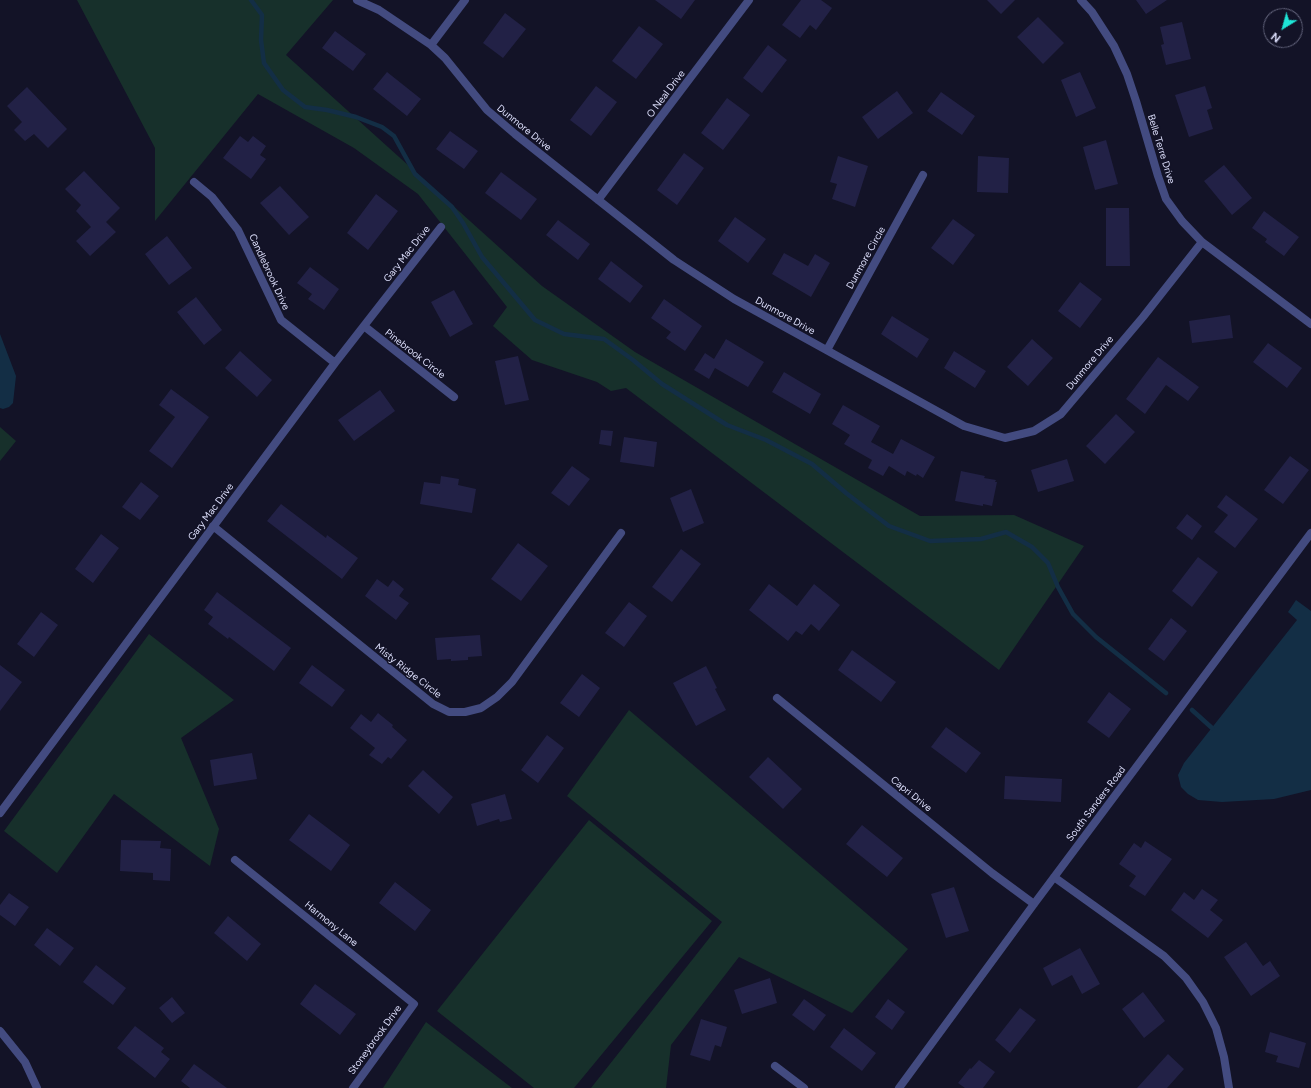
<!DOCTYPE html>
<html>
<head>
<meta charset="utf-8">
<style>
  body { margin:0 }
  #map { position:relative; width:1311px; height:1088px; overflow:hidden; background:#131327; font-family:Figtree,sans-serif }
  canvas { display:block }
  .north { position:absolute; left:1263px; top:8px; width:40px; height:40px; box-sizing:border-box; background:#131327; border:1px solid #63647c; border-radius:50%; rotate:217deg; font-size:11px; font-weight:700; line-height:16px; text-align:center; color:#dcdefb }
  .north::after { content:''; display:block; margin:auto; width:14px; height:18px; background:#1ee5d7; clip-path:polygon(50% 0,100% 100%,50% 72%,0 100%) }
</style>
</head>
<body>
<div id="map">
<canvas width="1311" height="1088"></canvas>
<div class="north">N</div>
</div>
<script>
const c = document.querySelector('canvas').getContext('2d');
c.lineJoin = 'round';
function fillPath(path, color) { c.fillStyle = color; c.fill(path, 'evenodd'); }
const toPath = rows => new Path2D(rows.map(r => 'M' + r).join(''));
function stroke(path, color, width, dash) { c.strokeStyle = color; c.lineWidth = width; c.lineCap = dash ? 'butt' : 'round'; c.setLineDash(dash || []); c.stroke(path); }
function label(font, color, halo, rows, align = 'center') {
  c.font = font + ' Figtree,sans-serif'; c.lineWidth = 3; c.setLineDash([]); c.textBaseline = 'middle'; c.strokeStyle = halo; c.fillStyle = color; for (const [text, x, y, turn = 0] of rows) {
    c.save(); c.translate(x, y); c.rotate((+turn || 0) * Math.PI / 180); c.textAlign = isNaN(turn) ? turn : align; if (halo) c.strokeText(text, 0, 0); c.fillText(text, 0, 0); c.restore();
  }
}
const green = toPath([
  [77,0,333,0,286,55,542,286,635,352,920,516,1014,515,1084,546,999,670,626,388,611,391,597,382,532,360,493,326,507,307,418,194,354,148,258,94,155,221,155,148],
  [0,427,16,441,0,461],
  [149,634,234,700,181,738,219,829,210,866,114,794,57,873,4,831],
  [629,710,908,949,852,1013,739,957,671,1045,666,1088,591,1088,722,922,567,796],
  [589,820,712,921,574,1088,534,1088,437,1011],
  [426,1022,512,1088,383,1088]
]);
const water = toPath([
  [0,334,16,376,13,403,9,407,3,409,0,408],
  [1296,600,1311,611,1311,790,1274,799,1222,802,1198,800,1188,794,1181,787,1178,775,1184,763,1297,620,1288,612]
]);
const stream = toPath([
  [251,0,262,15,261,40,264,63,283,90,305,107,327,110,356,117,382,127,394,136,415,174,452,207,463,223,482,257,535,320,564,334,604,339,633,360,662,384,727,425,766,440,812,464,846,493,889,526,930,541,981,539,1006,532,1032,547,1048,563,1058,587,1073,614,1096,637,1166,693],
  [1192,710,1212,728]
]);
const building = toPath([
  [655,0,695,0,681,19],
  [801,0,821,0,832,8,816,30,810,25,800,38,782,25],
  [987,0,1015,0,1001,14],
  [1136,0,1167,0,1146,14],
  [505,13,526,29,503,58,483,43],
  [1038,17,1064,43,1043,64,1017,37],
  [1182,22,1191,59,1166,65,1161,45,1164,44,1160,27],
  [639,26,663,44,636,79,612,61],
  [335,31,366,54,353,71,322,48],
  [768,45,787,60,762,93,743,78],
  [387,72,421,99,407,116,373,89],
  [1080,72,1096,108,1076,117,1061,80],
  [596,86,617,102,591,136,570,120],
  [1205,86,1212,108,1207,110,1213,129,1189,137,1175,95],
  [27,87,67,129,48,148,34,134,25,141,14,130,22,122,7,106],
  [897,91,913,113,878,139,862,117],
  [941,92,975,116,962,135,927,111],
  [727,98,750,115,723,150,701,133],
  [450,131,478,151,464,169,436,149],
  [240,136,248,142,253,136,266,146,260,155,266,159,251,179,223,158],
  [1106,140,1118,184,1095,190,1083,147],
  [684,153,704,168,677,205,657,190],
  [838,156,868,166,855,207,832,199,837,184,830,182],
  [978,156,1009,158,1008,193,977,192],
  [1224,165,1252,198,1232,215,1204,181],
  [84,171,120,208,106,222,116,232,90,256,76,241,91,227,76,211,81,205,65,189],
  [501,172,537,199,521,220,485,193],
  [280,186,309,217,289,235,260,203],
  [376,194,398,211,368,250,347,233],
  [1106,208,1129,208,1130,266,1106,266],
  [1264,211,1299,237,1284,256,1265,242,1267,239,1252,228],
  [735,217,766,239,748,263,718,241],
  [953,219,975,235,953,265,931,248],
  [558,220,590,244,578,260,546,235],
  [167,236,192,268,169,285,145,254],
  [784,253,808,266,815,254,830,263,811,297,772,274],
  [611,261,643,286,630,303,598,279],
  [310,267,339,289,324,310,308,299,312,294,297,283],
  [1080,282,1102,299,1080,328,1058,311],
  [454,290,473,324,450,337,431,302],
  [196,297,222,330,204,345,177,312],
  [664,299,702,326,685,351,666,338,671,332,651,318],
  [1230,315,1233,338,1192,343,1189,321],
  [892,316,929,339,917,358,881,334],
  [726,339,764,362,748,387,715,368,709,379,694,370,705,353,714,359],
  [1032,339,1053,358,1028,386,1007,367],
  [1268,343,1302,368,1287,388,1253,362],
  [240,351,272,380,257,397,225,368],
  [954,351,986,371,975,388,944,368],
  [518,356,529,400,505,405,495,361],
  [1158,357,1199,387,1188,401,1166,385,1145,414,1126,399],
  [784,372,821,394,810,414,772,392],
  [171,389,209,417,172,468,149,451,175,417,159,405],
  [380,390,395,411,354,441,338,420],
  [843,405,880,426,871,442,893,454,901,439,935,457,923,478,917,474,916,476,907,471,905,476,889,466,883,476,868,468,872,460,844,444,850,435,832,424],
  [1116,414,1135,432,1105,464,1086,446],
  [601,430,613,431,611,446,599,444],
  [624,437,657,442,654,467,620,462],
  [1290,456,1309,470,1283,504,1264,490],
  [1067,459,1074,481,1038,492,1031,470],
  [572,466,590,479,569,506,551,493],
  [961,471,985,476,984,478,996,480,995,482,997,482,992,506,983,504,983,506,955,501],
  [441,476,459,479,458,485,476,489,472,513,420,504,424,482,440,484],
  [141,482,159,496,140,520,122,507],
  [691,489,704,523,683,532,670,498],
  [1226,495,1258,519,1235,548,1214,532,1228,515,1217,507],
  [281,504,326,538,327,535,358,558,342,579,267,521],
  [1187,514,1202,526,1192,540,1176,528],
  [101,534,119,548,93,583,75,569],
  [518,543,548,566,521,601,491,579],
  [681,549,701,564,672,602,652,587],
  [1198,557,1218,572,1192,607,1172,591],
  [377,579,388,587,393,580,404,589,399,596,409,603,396,620,365,596],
  [769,584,797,606,814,584,840,605,819,631,811,624,802,635,796,631,788,641,749,610],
  [217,592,291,648,274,671,229,637,228,639,208,624,213,617,204,610],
  [629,602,647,616,624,647,605,633],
  [41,612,58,625,34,657,17,644],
  [1171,618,1187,631,1164,661,1148,649],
  [480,635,482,656,468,657,468,660,451,661,451,659,437,660,435,638],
  [852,650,896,682,881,702,838,670],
  [0,665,22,682,0,711],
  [312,665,345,690,332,707,299,683],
  [706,666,717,688,715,689,726,710,696,726,673,683],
  [582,674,600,688,579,717,560,703],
  [1109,692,1131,709,1109,738,1087,722],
  [378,713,393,725,392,727,407,740,391,759,388,757,382,764,369,755,375,748,350,728,361,714,371,722],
  [946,727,981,753,966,773,931,747],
  [547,735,564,748,538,783,521,770],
  [252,753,257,779,214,786,210,760],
  [768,757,802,789,783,809,749,777],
  [423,770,453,797,439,814,408,786],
  [1005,776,1062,779,1061,802,1004,799],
  [505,794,512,819,500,822,499,819,477,826,471,804],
  [309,814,350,845,331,871,289,840],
  [862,825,903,858,887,877,846,844],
  [121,840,161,841,160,848,171,849,170,881,153,880,153,873,120,871],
  [1145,841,1172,859,1145,896,1129,886,1136,876,1119,864,1134,843,1141,848],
  [395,882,431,910,415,931,379,903],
  [954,887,969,931,946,938,931,894],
  [1202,889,1218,900,1210,910,1223,920,1208,938,1171,910,1184,892,1194,900],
  [9,893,29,907,15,926,0,915,0,905],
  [228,916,261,944,247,961,214,933],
  [47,928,74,948,60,966,34,945],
  [1246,942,1263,966,1270,961,1280,976,1251,996,1224,957],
  [1080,948,1100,984,1082,994,1072,975,1052,986,1043,968],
  [96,965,126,988,113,1005,83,982],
  [770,978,777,1003,742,1014,734,990],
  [315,984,356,1014,340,1035,300,1004],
  [1143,992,1165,1021,1144,1038,1122,1009],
  [172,997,185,1013,172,1023,159,1008],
  [804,999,826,1015,814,1031,792,1015],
  [888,999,905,1012,892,1030,875,1017],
  [1020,1008,1036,1020,1010,1053,995,1040],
  [701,1019,727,1027,721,1047,715,1045,710,1061,690,1055],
  [135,1026,164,1048,161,1052,170,1059,155,1078,117,1048],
  [844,1028,876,1053,862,1071,830,1047],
  [1270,1032,1306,1043,1299,1068,1276,1062,1278,1056,1265,1052],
  [1168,1054,1184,1069,1167,1088,1137,1088],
  [979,1060,995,1072,983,1088,965,1088,958,1083,970,1068,971,1069],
  [194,1064,227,1088,190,1088,181,1081]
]);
const minor = toPath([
  [357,0,379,10,431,45,445,58,487,110,515,134,674,260,734,299,964,426,1005,438,1034,431,1061,414,1143,317,1202,242],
  [1081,0,1092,12,1114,46,1127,74,1136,101,1158,176,1166,199,1182,221,1202,242,1311,324],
  [431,45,465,0],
  [194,182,212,197,238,230,281,320,335,363],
  [598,200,749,0],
  [364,326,454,397],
  [827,350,923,175],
  [213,526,433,704,449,712,465,712,481,708,497,697,512,682,621,533],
  [777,698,992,873,1034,904],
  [0,813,335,363,441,227],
  [235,860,414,1004,353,1088],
  [1054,877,1164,956,1186,978,1203,1002,1216,1028,1224,1057,1229,1088],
  [775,1066,804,1088],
  [899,1088,1034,904,1311,533]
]);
const tertiary = toPath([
  [0,1031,25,1062,37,1088]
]);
const streetNames = [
  ["O Neal Drive",666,94,-53],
  ["Dunmore Drive",524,128,39],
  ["Belle Terre Drive",1161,149,73],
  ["Gary Mac Drive",407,254,-52],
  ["Dunmore Circle",866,258,-61],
  ["Candlebrook Drive",269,272,65],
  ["Dunmore Drive",785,316,29],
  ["Pinebrook Circle",415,354,38],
  ["Dunmore Drive",1090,363,-50],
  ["Gary Mac Drive",211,512,-53],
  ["Misty Ridge Circle",408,671,38],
  ["Capri Drive",911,794,39],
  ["South Sanders Road",1096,804,-53],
  ["Harmony Lane",331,924,39],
  ["Stoneybrook Drive",375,1040,-54]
];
fillPath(green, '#17302b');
fillPath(water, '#132e45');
stroke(stream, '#132e45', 4.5);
fillPath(building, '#222146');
stroke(minor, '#434b80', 8);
stroke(tertiary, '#434b80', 8);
label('10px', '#dcdefb', '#131327', streetNames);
</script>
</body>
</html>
